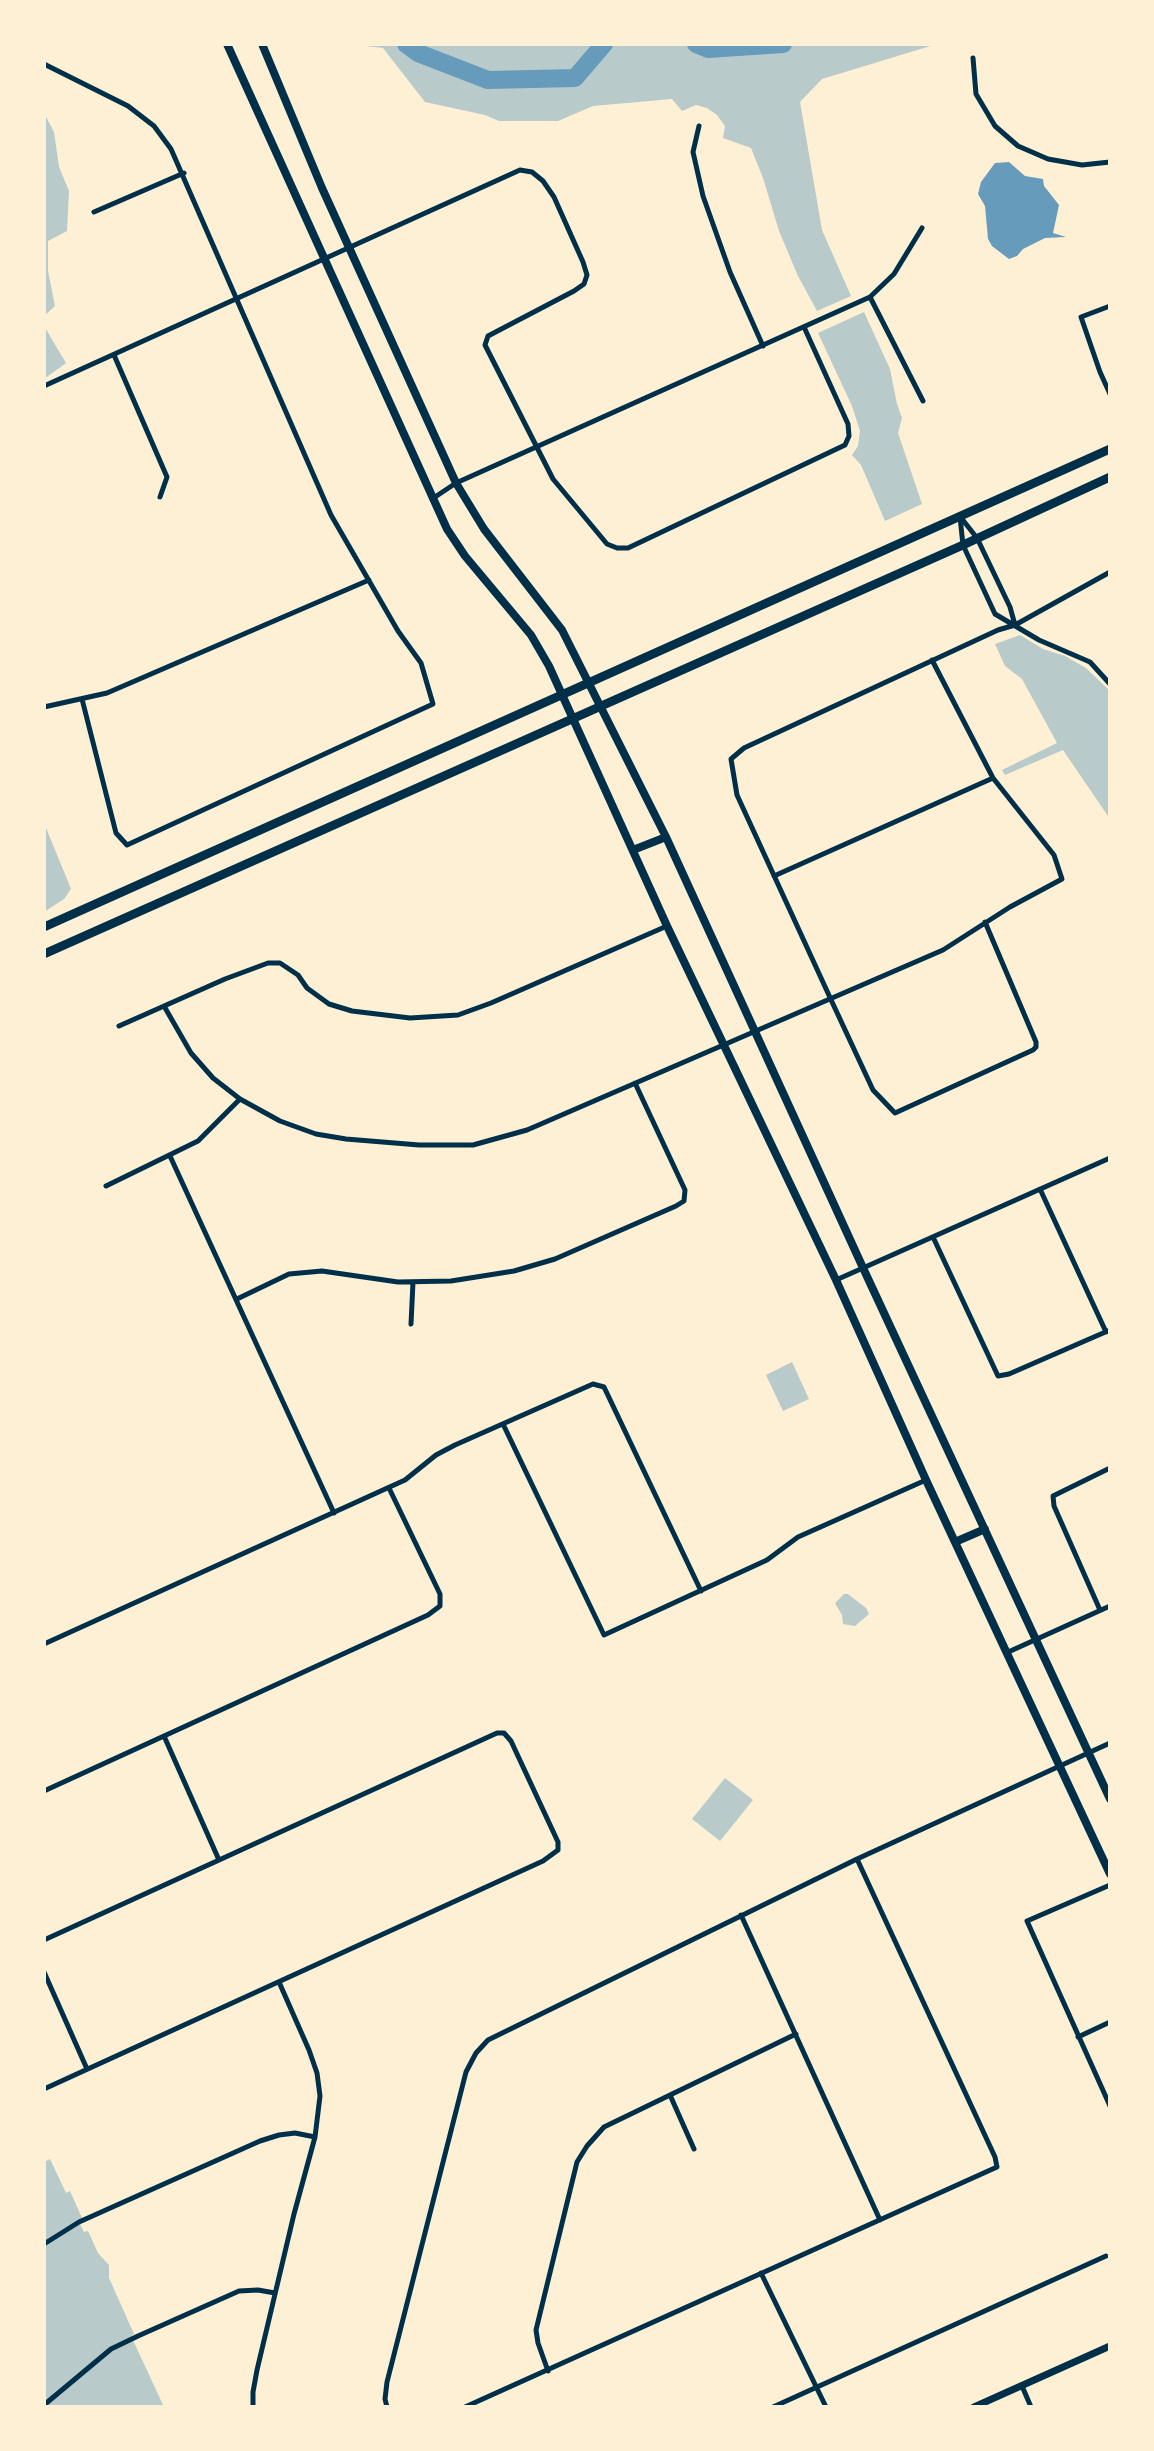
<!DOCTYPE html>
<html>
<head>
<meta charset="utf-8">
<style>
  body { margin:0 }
  #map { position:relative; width:1154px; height:2451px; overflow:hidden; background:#fdf0d5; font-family:"IBM Plex Sans",sans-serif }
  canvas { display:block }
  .frame { position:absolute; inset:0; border:46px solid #fdf0d5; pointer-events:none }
</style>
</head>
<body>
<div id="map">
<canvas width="1154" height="2451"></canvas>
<div class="frame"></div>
</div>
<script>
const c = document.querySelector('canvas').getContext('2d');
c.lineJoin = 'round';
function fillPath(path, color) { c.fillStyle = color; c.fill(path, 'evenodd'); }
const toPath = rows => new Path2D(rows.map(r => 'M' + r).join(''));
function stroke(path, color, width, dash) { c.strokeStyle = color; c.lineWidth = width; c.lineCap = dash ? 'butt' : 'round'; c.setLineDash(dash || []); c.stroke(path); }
const green = toPath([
  [349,44,937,44,822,79,800,102,822,230,851,296,817,311,798,276,779,231,763,178,751,148,723,138,725,126,717,115,707,108,696,105,682,111,672,99,593,106,558,121,499,121,485,115,425,102,383,48],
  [44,113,54,132,59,167,69,191,67,231,48,241,48,271,55,306,44,316],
  [864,312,890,369,897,404,902,418,898,433,922,504,885,521,861,465,852,455,858,446,860,431,852,406,818,333],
  [44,326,66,363,44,379],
  [1020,635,1043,649,1065,656,1086,668,1110,691,1110,819,1063,750,1005,775,1002,770,1057,743,1022,679,1005,666,995,644],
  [44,823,71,889,64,899,44,912],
  [792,1362,809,1399,783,1411,766,1375],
  [844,1594,848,1594,866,1608,869,1614,855,1626,843,1624,842,1615,835,1603],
  [725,1778,753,1800,720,1841,692,1819],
  [50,2159,66,2193,70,2191,82,2218,78,2220,84,2232,88,2231,98,2253,109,2265,109,2278,134,2334,131,2336,164,2407,44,2407,44,2162]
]);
const water = toPath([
  [1009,162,1025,176,1043,179,1044,186,1059,205,1053,233,1066,237,1045,238,1023,249,1017,256,1009,259,992,246,988,239,985,206,978,194,981,182,995,163]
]);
const river = toPath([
  [406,44,418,53,488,80,575,78,604,44],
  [696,44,708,49,783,44]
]);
const minor = toPath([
  [973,58,976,94,995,126,1018,146,1048,159,1082,165,1110,162],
  [44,64,128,106,154,126,171,149,331,515,398,631,421,663,433,704,127,845,116,833,82,699],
  [699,126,693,152,703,196,730,272,763,346],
  [94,212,184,173],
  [870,297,923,401],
  [1110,306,1081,317,1100,372,1110,394],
  [114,355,167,477,160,497],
  [44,386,520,170,532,172,543,181,554,197,583,262,587,275,584,284,574,291,488,336,485,345,553,479,607,544,617,548,628,548,845,445,849,436,848,424,804,327],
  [432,499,456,483,870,297,894,274,922,228],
  [960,517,963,545,995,614,1039,640,1090,662,1110,684],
  [962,519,977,538,1010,607,1015,625],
  [44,707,107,693,369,580],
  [774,876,993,778],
  [985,922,1036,1042,1036,1047,1033,1050,895,1113,873,1090,833,1004,737,795,731,759,744,748,998,630,1015,625,1110,572],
  [164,1006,191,1053,213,1078,240,1099,280,1121,316,1134,346,1139,419,1145,473,1145,527,1130,943,950,1010,907,1062,879,1054,855,993,778,932,660],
  [119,1026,225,979,268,963,280,963,298,975,307,988,329,1004,352,1011,410,1018,458,1015,491,1003,667,926],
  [170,1156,334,1513],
  [106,1186,198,1141,240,1099],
  [1040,1189,1106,1332],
  [933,1237,998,1376,1009,1374,1110,1330],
  [836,1280,1110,1158],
  [237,1299,289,1274,322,1271,398,1282,451,1281,514,1271,555,1259,676,1206,684,1201,685,1190,635,1083],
  [411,1324,413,1282],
  [503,1424,604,1635,767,1560,798,1537,926,1480],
  [1100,1610,1054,1506,1053,1496,1110,1468],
  [44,1644,405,1480,436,1455,455,1445,593,1384,604,1387,701,1591],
  [1006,1653,1110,1606],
  [164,1736,219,1860],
  [44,1791,428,1615,440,1606,440,1594,389,1488],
  [1110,1885,1027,1921,1110,2106],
  [741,1915,880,2220],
  [44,1940,497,1733,504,1733,511,1741,558,1842,558,1850,543,1861,44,2089],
  [44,1972,87,2069],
  [1078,2037,1110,2022],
  [670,2095,694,2149],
  [44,2244,79,2222,260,2141,279,2135,295,2133,315,2137],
  [761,2273,826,2407],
  [548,2371,538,2343,536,2330,577,2162,587,2146,604,2127,796,2034],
  [1022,2386,1031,2407],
  [44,2405,111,2349,138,2336,239,2291,258,2290,275,2293],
  [253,2407,253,2392,257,2370,294,2214,315,2137,320,2096,317,2073,309,2050,279,1982],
  [387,2407,385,2399,387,2382,466,2072,476,2053,488,2040,857,1859,1110,1743],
  [465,2407,997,2167,995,2157,857,1859],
  [773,2407,1106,2256]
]);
const tertiary = toPath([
  [974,2407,1110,2346]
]);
const secondary = toPath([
  [227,44,447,529,465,556,531,635,549,666,667,926,836,1280,926,1480,1110,1874],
  [262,44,322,188,456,483,484,529,562,630,666,837,864,1270,1110,1799],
  [633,850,666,837],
  [955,1542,985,1529]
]);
const primary = toPath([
  [44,927,1110,449],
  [44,954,963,545,1110,477]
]);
fillPath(green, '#b9caca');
fillPath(water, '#669bbc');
stroke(river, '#669bbc', 18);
stroke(minor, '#003049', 5);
stroke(tertiary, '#003049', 7);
stroke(secondary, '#003049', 8);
stroke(primary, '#003049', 9);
</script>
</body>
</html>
